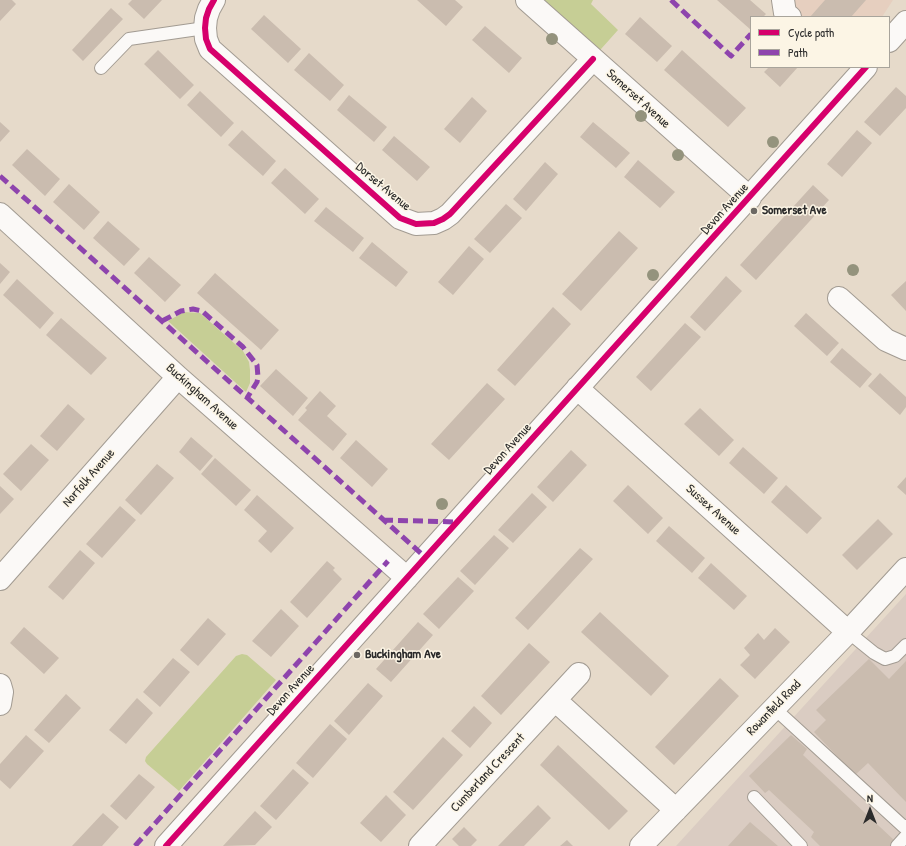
<!DOCTYPE html>
<html>
<head>
<meta charset="utf-8">
<style>
  body { margin:0 }
  #map { position:relative; width:906px; height:846px; overflow:hidden; background:#e6daca; font-family:"Patrick Hand",sans-serif }
  canvas { display:block }
  .legend { position:absolute; left:750px; top:16px; width:140px; height:52px; box-sizing:border-box; background:#fcf5e5; border:1px solid #a8a49b; margin:0; padding:5px 7px; list-style:none; font-size:12px; color:#2b2b2b }
  .legend li { display:flex; align-items:center; gap:8px; height:20px }
  .legend b { width:20px; border:1px solid #a8a49b }
  .north { position:absolute; left:850px; top:790px; width:40px; height:40px; -webkit-text-stroke:3px #fcf5e5; paint-order:stroke; rotate:0deg; font-size:11px; font-weight:700; line-height:16px; text-align:center; color:#2b2b2b }
  .north::after { content:''; display:block; margin:auto; width:14px; height:18px; background:#2b2b2b; clip-path:polygon(50% 0,100% 100%,50% 72%,0 100%) }
</style>
</head>
<body>
<div id="map">
<canvas width="906" height="846"></canvas>
<ul class="legend">
<li><b style="height:5px;background:#d6006c"></b>Cycle path</li>
<li><b style="height:5px;background:#8e44ad"></b>Path</li>
</ul>
<div class="north">N</div>
</div>
<script>
const c = document.querySelector('canvas').getContext('2d');
c.lineJoin = 'round';
function fillPath(path, color) { c.fillStyle = color; c.fill(path, 'evenodd'); }
const toPath = rows => new Path2D(rows.map(r => 'M' + r).join(''));
function stroke(path, color, width, dash) { c.strokeStyle = color; c.lineWidth = width; c.lineCap = dash ? 'butt' : 'round'; c.setLineDash(dash || []); c.stroke(path); }
function label(font, color, halo, rows, align = 'center') {
  c.font = font + ' "Patrick Hand",sans-serif'; c.lineWidth = 3; c.setLineDash([]); c.textBaseline = 'middle'; c.strokeStyle = halo; c.fillStyle = color; for (const [text, x, y, turn = 0] of rows) {
    c.save(); c.translate(x, y); c.rotate((+turn || 0) * Math.PI / 180); c.textAlign = isNaN(turn) ? turn : align; if (halo) c.strokeText(text, 0, 0); c.fillText(text, 0, 0); c.restore();
  }
}
const built = toPath([
  [779,0,893,0,882,17,784,17]
]);
const industrial = toPath([
  [906,594,906,846,676,846]
]);
const green = toPath([
  [527,0,593,0,591,4,618,30,593,58],
  [184,312,200,313,243,351,249,362,250,370,250,383,246,392,168,321],
  [242,654,247,655,276,680,179,791,147,764,145,761,146,757,236,656]
]);
const building = toPath([
  [0,0,12,0,16,4,0,21],
  [132,0,162,0,144,19,128,4],
  [417,0,455,0,463,7,446,26],
  [717,0,750,0,766,14,763,17,751,17,751,30],
  [825,0,866,0,851,17,810,17],
  [111,8,123,19,83,61,72,50],
  [264,15,301,49,288,63,251,29],
  [640,17,672,46,657,62,625,34],
  [485,26,522,58,509,73,472,40],
  [158,50,194,85,180,99,144,64],
  [682,50,746,108,728,127,664,70],
  [309,53,344,85,330,101,294,70],
  [769,67,798,67,780,87,764,72],
  [896,87,906,96,906,108,880,136,864,122],
  [200,91,234,123,221,137,187,105],
  [349,95,387,127,374,142,337,110],
  [472,97,487,111,460,143,444,129],
  [0,122,10,131,0,142],
  [593,122,630,153,616,168,580,137],
  [242,130,276,161,263,176,228,145],
  [857,130,872,143,842,177,827,164],
  [394,136,430,167,417,181,382,150],
  [27,149,60,179,45,196,12,165],
  [638,160,675,192,660,208,624,177],
  [545,162,558,174,526,211,513,199],
  [285,168,319,199,305,214,271,183],
  [69,184,100,212,84,230,53,202],
  [813,185,829,200,756,280,740,265],
  [506,204,522,218,490,253,474,239],
  [326,207,364,238,353,252,314,221],
  [108,221,140,249,124,266,93,238],
  [619,231,638,248,581,311,562,294],
  [372,242,408,272,396,287,359,258],
  [469,246,484,259,453,295,438,282],
  [149,257,181,285,165,302,134,273],
  [0,263,10,272,0,284],
  [215,273,279,330,261,350,197,293],
  [726,276,742,291,705,331,690,317],
  [17,279,54,313,40,329,3,295],
  [906,281,906,311,891,295],
  [553,307,571,324,515,386,497,370],
  [806,313,839,343,827,356,794,326],
  [61,318,107,358,91,375,46,335],
  [685,323,701,337,651,391,636,377],
  [842,348,872,374,860,388,830,362],
  [276,369,308,398,293,416,260,386],
  [880,373,906,397,906,407,900,415,868,386],
  [487,383,505,399,449,460,431,444],
  [320,391,336,406,327,416,347,434,333,451,298,420,307,410,305,408],
  [68,404,85,419,57,451,40,436],
  [700,408,734,440,719,456,684,424],
  [191,437,213,456,200,471,179,452],
  [356,440,388,469,372,487,340,458],
  [31,444,49,460,21,491,3,474],
  [743,447,778,478,764,494,729,463],
  [571,450,587,465,553,502,537,487],
  [215,458,251,490,236,506,201,474],
  [157,464,174,478,141,515,125,500],
  [906,477,906,495,897,487],
  [628,485,663,518,648,534,613,501],
  [786,485,822,518,807,534,771,502],
  [0,486,14,499,0,514],
  [532,493,547,507,513,543,498,530],
  [257,495,294,528,271,553,258,541,267,531,244,510],
  [120,506,136,520,102,558,86,544],
  [878,519,893,534,857,570,842,555],
  [669,526,705,558,692,573,656,541],
  [494,535,509,548,475,585,460,571],
  [580,548,593,559,528,630,515,618],
  [80,550,95,563,63,600,48,587],
  [327,561,335,568,333,570,342,579,307,618,290,602],
  [711,563,747,596,734,610,698,578],
  [458,577,474,591,439,629,423,614],
  [281,609,299,626,271,657,252,641],
  [600,612,669,676,651,696,581,632],
  [208,618,226,634,198,666,180,650],
  [418,622,433,635,391,682,376,669],
  [24,627,59,658,44,674,10,643],
  [775,628,790,642,755,679,740,665,750,655,744,648,758,633,764,640],
  [529,643,550,662,501,715,481,696],
  [173,658,190,672,160,707,143,692],
  [869,659,889,679,906,661,906,802,868,763,855,775,814,732,826,720,816,710],
  [720,678,739,696,674,765,655,747],
  [368,683,383,696,349,735,334,721],
  [66,694,81,708,49,743,34,730],
  [137,698,153,713,126,744,109,730],
  [474,706,492,723,470,748,451,731],
  [330,724,347,739,313,778,296,763],
  [26,735,44,751,10,789,0,780,0,764],
  [791,735,807,749,803,755,895,841,891,846,820,846,811,837,814,832,769,790,765,793,749,776],
  [443,737,463,755,413,810,393,792],
  [558,745,628,811,609,830,540,765],
  [293,769,309,783,276,820,260,806],
  [139,774,155,787,126,820,110,806],
  [386,795,406,815,381,842,360,823],
  [538,805,551,818,524,846,498,846],
  [255,811,272,827,255,845,223,846],
  [103,813,119,827,102,846,72,846],
  [750,822,778,846,728,846],
  [464,827,477,840,471,846,459,846,452,839],
  [567,840,573,846,560,846]
]);
const service = toPath([
  [101,68,129,39,205,28],
  [848,632,874,653,885,659,895,656,906,645],
  [774,708,904,827,906,826],
  [754,797,801,846],
  [897,846,906,836]
]);
const minor = toPath([
  [214,0,209,9,206,18,205,28,206,39,210,49,400,218,416,224,434,223,443,219,450,214,593,59],
  [527,0,750,198],
  [783,0,785,13,790,17],
  [889,41,906,22],
  [0,214,178,377,407,578],
  [839,298,886,340,906,349],
  [577,388,848,632],
  [0,579,178,377],
  [0,685,2,692,0,704],
  [555,700,676,810],
  [166,846,866,67],
  [420,846,579,674],
  [641,846,848,632,906,569]
]);
const quiet = toPath([
  [671,0,731,56,751,34],
  [0,176,425,557],
  [162,321,181,311,193,309,202,311,243,347,257,365,258,377,257,382,247,398],
  [383,520,457,522],
  [135,846,388,561]
]);
const cycleway = toPath([
  [214,0,209,9,206,18,205,28,206,39,210,49,400,218,416,224,434,223,443,219,450,214,593,59],
  [166,846,866,67]
]);
const trees = [
  [552,39],
  [641,116],
  [773,142],
  [678,155],
  [853,270],
  [653,275],
  [442,504]
];
const markers = [
  [754,211,4,"#6c6863"],
  [357,655,4,"#6c6863"]
];
const streetNames = [
  ["Somerset Avenue",638,99,42],
  ["Dorset Avenue",383,187,40],
  ["Devon Avenue",725,209,-48],
  ["Buckingham Avenue",202,397,42],
  ["Devon Avenue",508,449,-48],
  ["Norfolk Avenue",89,478,-49],
  ["Sussex Avenue",713,510,42],
  ["Devon Avenue",291,690,-48],
  ["Rowanfield Road",774,708,-46],
  ["Cumberland Crescent",488,773,-47]
];
const poiNames = [
  ["Somerset Ave",762,211],
  ["Buckingham Ave",365,655]
];
fillPath(built, '#e6cfbf');
fillPath(industrial, '#daccc2');
fillPath(green, '#c6ce95');
fillPath(building, '#cabcaf');
stroke(service, '#a29b92', 14);
stroke(minor, '#a29b92', 24);
stroke(service, '#fbf9f7', 12);
stroke(minor, '#fbf9f7', 22);
stroke(quiet, '#8e44ad', 5, [10, 5]);
stroke(cycleway, '#d6006c', 6);
c.fillStyle = '#94937d';
for (const [x, y] of trees) { c.beginPath(); c.arc(x, y, 6, 0, 2 * Math.PI); c.fill(); }
for (const [x, y, r, color] of markers) { const dot = new Path2D(); dot.arc(x, y, r, 0, 2 * Math.PI); c.fillStyle = color; c.fill(dot); stroke(dot, '#fcf5e5', 1.5); }
label('13px', '#2b2b2b', '#fcf5e5', streetNames);
label('bold 13px', '#2b2b2b', '#fcf5e5', poiNames, 'left');
</script>
</body>
</html>
